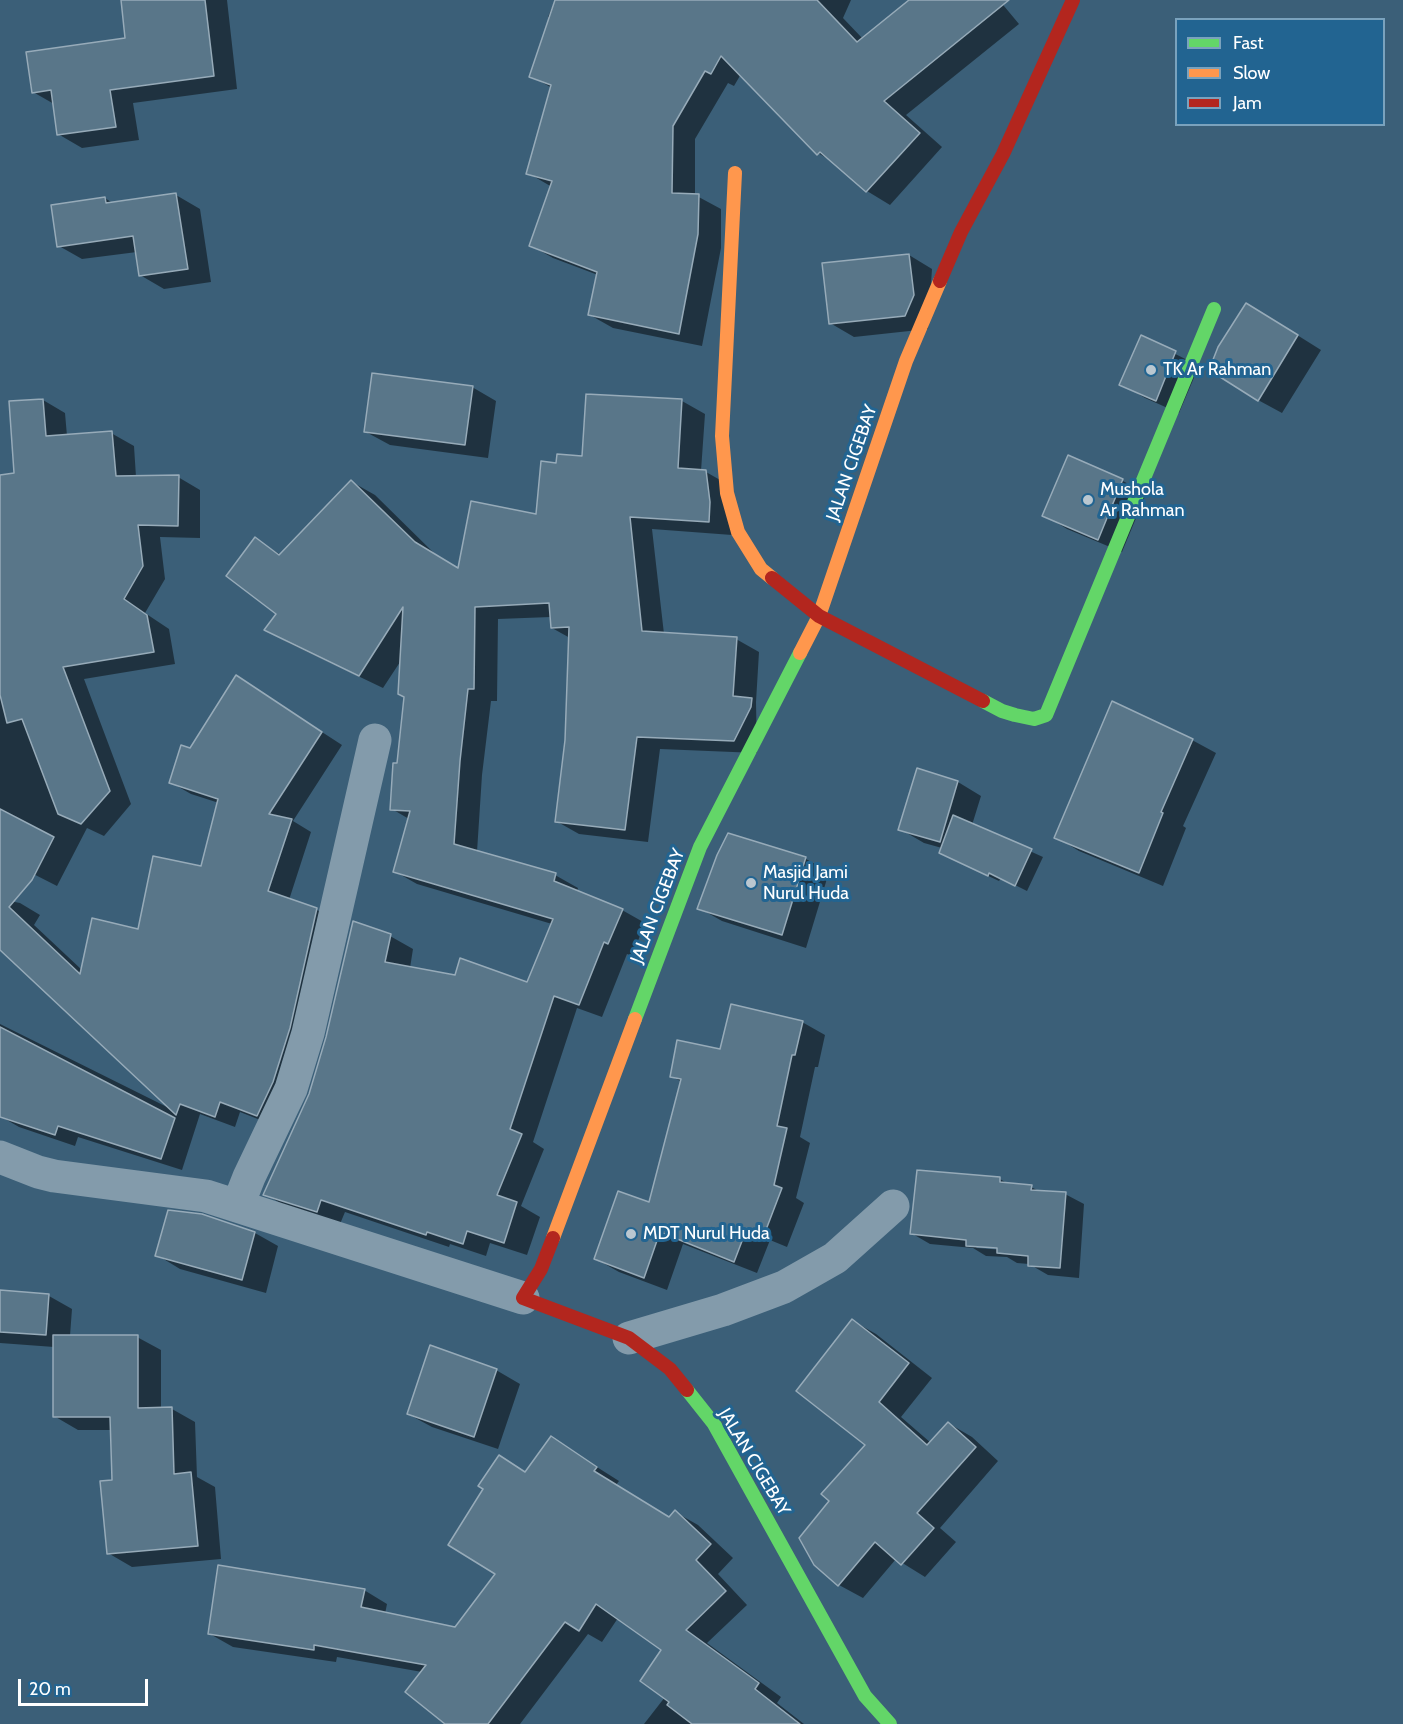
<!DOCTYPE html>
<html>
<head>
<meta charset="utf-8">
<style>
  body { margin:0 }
  #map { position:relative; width:1403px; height:1724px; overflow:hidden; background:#3b5f78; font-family:Cabin,sans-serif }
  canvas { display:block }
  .legend { position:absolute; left:1175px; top:18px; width:210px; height:108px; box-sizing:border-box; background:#226491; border:2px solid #7aa2bd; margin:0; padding:8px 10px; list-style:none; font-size:18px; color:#fff }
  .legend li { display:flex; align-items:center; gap:12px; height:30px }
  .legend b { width:30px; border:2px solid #7aa2bd }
  .scale { position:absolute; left:18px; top:1679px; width:130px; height:27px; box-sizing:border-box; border:3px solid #fff; border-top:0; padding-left:8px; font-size:18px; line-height:21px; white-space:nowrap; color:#fff; -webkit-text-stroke:4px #226491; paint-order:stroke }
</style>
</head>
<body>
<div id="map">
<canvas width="1403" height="1724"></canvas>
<ul class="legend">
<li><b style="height:8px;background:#63d668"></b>Fast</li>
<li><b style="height:8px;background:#ff974d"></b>Slow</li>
<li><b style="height:8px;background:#b3261e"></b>Jam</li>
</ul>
<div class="scale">20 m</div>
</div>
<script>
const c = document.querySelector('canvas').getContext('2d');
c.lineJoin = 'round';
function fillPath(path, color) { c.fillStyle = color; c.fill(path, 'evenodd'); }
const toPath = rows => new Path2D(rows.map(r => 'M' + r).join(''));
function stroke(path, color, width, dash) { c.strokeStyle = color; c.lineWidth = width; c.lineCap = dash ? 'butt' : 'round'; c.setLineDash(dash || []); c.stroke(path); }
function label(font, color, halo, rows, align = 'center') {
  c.font = font + ' Cabin,sans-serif'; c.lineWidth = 6; c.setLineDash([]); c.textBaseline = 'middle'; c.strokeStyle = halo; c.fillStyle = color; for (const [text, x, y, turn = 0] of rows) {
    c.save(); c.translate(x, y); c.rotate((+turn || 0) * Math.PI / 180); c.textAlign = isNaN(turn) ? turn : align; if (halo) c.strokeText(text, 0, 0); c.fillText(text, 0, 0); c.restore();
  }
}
const shadow = toPath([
  [122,0,227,0,237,89,133,103,139,140,82,148,58,134,54,104,33,92,127,39],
  [555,0,851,0,843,18,863,39,911,0,999,0,1019,24,906,115,942,147,890,205,867,191,836,164,818,153,741,74,734,86,728,83,695,139,695,195,721,209,721,248,702,346,613,328,590,315,598,275,553,258,530,245,552,187,528,173,552,88,531,76,551,18,548,17],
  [176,195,200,209,211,282,164,289,140,275,137,252,82,259,59,246,105,198,114,204],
  [909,255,932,269,928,329,854,337,830,323],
  [1270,318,1321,350,1282,413,1258,400],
  [1142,337,1199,366,1179,413,1145,398,1121,384],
  [472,387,496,401,488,458,390,445,366,432],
  [43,400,65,413,67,436,111,433,134,446,136,477,178,477,200,490,200,538,160,537,165,579,145,613,169,629,175,664,84,679,131,804,104,836,87,828,57,886,0,857,0,477,16,475,11,403],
  [682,401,705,414,701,471,706,472,729,485,732,535,652,529,664,634,736,639,759,652,756,702,757,753,660,749,648,842,579,834,556,821,566,740,570,638,552,628,551,617,498,619,497,701,491,701,482,775,477,852,555,875,578,888,577,892,622,910,645,923,632,956,627,954,602,1017,577,1008,533,1142,544,1149,521,1206,540,1217,527,1255,490,1243,486,1256,450,1244,449,1247,345,1212,340,1224,287,1207,265,1194,390,936,413,949,410,968,456,976,528,984,552,924,417,884,394,871,409,819,392,809,406,697,402,659,383,688,289,643,266,630,278,613,255,539,281,555,352,482,375,495,438,557,459,570,537,516,557,464,583,458],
  [1068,457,1123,481,1146,494,1122,552,1067,529,1044,515],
  [237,677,342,745,293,821,311,832,289,900,317,910,337,921,278,1127,240,1112,235,1127,200,1114,182,1170,78,1137,75,1146,19,1127,0,1116,0,1024,169,1108,0,948,0,899,20,903,40,915,34,925,82,970,139,930,202,868,219,803,191,794,170,782],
  [1192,740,1216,753,1183,826,1186,828,1163,886,1079,851,1056,837],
  [958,782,981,796,972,825,1043,857,1027,891,1001,878,999,881,952,859,942,848,924,843,900,829],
  [729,835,806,859,829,872,806,948,722,921,699,908],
  [802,1022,825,1035,818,1067,815,1067,800,1137,810,1143,796,1198,804,1203,787,1247,770,1240,757,1273,683,1244,667,1290,619,1272,596,1259,650,1204,682,1082,671,1076,721,1051],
  [1000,1179,1010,1185,1031,1187,1041,1192,1065,1194,1084,1204,1079,1278,1048,1275,1029,1264,1017,1263,1007,1257,986,1256,973,1248,930,1244,911,1233],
  [974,1245,1005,1247,1005,1250,977,1248],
  [255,1233,278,1246,266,1293,180,1269,157,1255],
  [0,1292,49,1296,72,1309,70,1336,137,1337,161,1350,161,1409,172,1409,195,1422,197,1477,215,1487,221,1559,132,1567,108,1553,114,1482,112,1430,78,1430,54,1416,54,1347,0,1343],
  [853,1321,876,1334,932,1378,901,1417,931,1443,948,1423,972,1437,998,1461,940,1528,956,1542,925,1577,896,1559,863,1598,839,1585,815,1564,831,1501,867,1445],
  [496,1370,520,1384,498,1449,432,1427,408,1414],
  [551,1438,619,1481,616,1485,669,1518,675,1512,698,1525,733,1558,718,1574,747,1605,707,1643,781,1697,777,1703,804,1724,644,1724,665,1697,663,1650,618,1618,602,1642,588,1634,520,1724,448,1724,422,1672,337,1657,336,1662,233,1647,210,1634,364,1590,387,1604,385,1614,455,1628,497,1574,485,1489,500,1457,527,1473]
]);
const building = toPath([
  [121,0,205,0,214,76,110,90,116,127,57,135,51,90,32,93,26,52,125,38,121,0],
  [555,0,817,0,857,42,909,0,1009,0,884,101,920,133,866,192,820,152,817,155,721,56,711,74,705,71,673,126,672,193,699,194,698,234,679,334,588,315,597,272,529,246,552,181,526,174,551,85,529,77,555,0],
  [176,193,188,269,139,276,133,236,57,247,51,205,105,197,106,203,176,193],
  [909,254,914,295,905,316,829,324,822,263,909,254],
  [1246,303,1298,335,1258,401,1209,370,1218,347,1246,303],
  [1141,335,1176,351,1156,401,1119,385,1141,335],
  [372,373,473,386,465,445,364,432,372,373],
  [586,394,682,399,678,468,706,470,710,502,709,522,630,517,642,631,737,637,733,696,752,698,751,707,734,741,637,737,625,830,555,822,565,740,569,627,551,628,549,603,475,607,474,689,468,689,460,761,454,844,556,873,554,881,623,909,608,944,604,942,579,1005,554,996,510,1129,522,1134,497,1195,517,1202,504,1243,467,1231,463,1244,427,1232,426,1235,321,1200,317,1212,263,1195,309,1094,326,1037,353,921,391,934,385,962,455,975,460,958,527,982,553,919,393,872,410,811,390,810,393,763,397,763,404,697,398,694,403,607,359,676,264,630,276,614,226,576,255,537,279,555,351,480,415,542,458,568,471,501,536,514,541,461,556,463,557,454,582,456,586,394],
  [43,399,46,436,112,431,116,476,179,475,178,526,138,525,143,566,124,599,147,615,154,652,63,667,110,791,81,824,58,814,22,719,7,723,0,695,0,475,14,473,9,401,43,399],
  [1068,455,1123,479,1098,540,1042,516,1068,455],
  [236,675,322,732,269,814,292,819,268,891,317,908,290,1028,273,1082,257,1116,220,1102,215,1117,180,1104,176,1115,0,950,0,809,54,837,32,880,9,907,80,974,92,918,138,929,153,856,201,866,218,799,169,783,181,745,190,748,236,675],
  [1112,701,1193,739,1161,812,1163,813,1139,873,1054,838,1112,701],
  [917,768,958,781,940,842,898,830,917,768],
  [953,815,1032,849,1015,886,989,873,988,876,939,853,953,815],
  [728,833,806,857,782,935,697,909,717,855,728,833],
  [731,1004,803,1021,795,1055,792,1055,777,1126,787,1128,774,1185,782,1188,764,1235,747,1228,734,1262,660,1232,644,1278,594,1259,618,1191,649,1202,681,1079,670,1077,677,1040,720,1049,731,1004],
  [0,1027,175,1118,161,1159,58,1126,55,1135,0,1117,0,1027],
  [917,1170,1000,1177,1000,1182,1032,1185,1031,1190,1066,1192,1060,1268,1028,1266,1028,1256,997,1253,997,1248,966,1246,966,1240,910,1234,917,1170],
  [168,1210,202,1214,255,1232,242,1280,155,1256,168,1210],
  [0,1290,49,1294,46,1335,0,1332,0,1290],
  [852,1319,909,1363,879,1402,927,1445,948,1422,976,1447,917,1513,934,1528,901,1565,875,1542,838,1586,814,1565,799,1538,829,1501,821,1494,865,1445,796,1391,852,1319],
  [53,1335,138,1335,138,1408,172,1407,174,1474,191,1472,198,1546,107,1554,100,1481,112,1480,110,1417,53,1417,53,1335],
  [430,1345,497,1369,474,1437,407,1414,430,1345],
  [551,1436,597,1467,594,1471,669,1517,675,1510,711,1544,696,1560,726,1591,686,1630,759,1683,755,1689,800,1724,692,1724,667,1705,669,1702,640,1681,661,1650,596,1604,579,1631,565,1622,488,1724,445,1724,405,1692,426,1665,314,1645,314,1650,208,1634,218,1565,365,1589,361,1607,455,1627,495,1574,448,1545,483,1489,478,1486,499,1455,525,1472,551,1436]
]);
const street = toPath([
  [0,1157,38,1172,54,1176,206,1196,523,1298],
  [238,1205,249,1177,291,1089,308,1033,375,740],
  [629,1338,723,1310,784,1287,835,1258,893,1206]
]);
const fast = toPath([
  [983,701,1002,711,1015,715,1034,719,1046,715,1214,309],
  [635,1019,700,847,800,653],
  [687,1390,714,1424,865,1696,890,1724]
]);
const slow = toPath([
  [735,173,722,436,727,493,738,532,761,569,772,578],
  [800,653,819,616,906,361,940,281],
  [553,1238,635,1019]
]);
const jam = toPath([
  [940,281,961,232,1003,154,1073,0],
  [772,578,819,616,983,701],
  [553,1238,541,1269,523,1298,629,1338,670,1369,687,1390]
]);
const markers = [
  [1151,370,6,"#bac7d0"],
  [1088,500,6,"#bac7d0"],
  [751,883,6,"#bac7d0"],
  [631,1234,6,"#bac7d0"]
];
const poiNames = [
  ["TK Ar Rahman",1163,370],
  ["Mushola",1100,490],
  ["Ar Rahman",1100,511],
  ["Masjid Jami",763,873],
  ["Nurul Huda",763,894],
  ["MDT Nurul Huda",643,1234]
];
const streetNames = [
  ["JALAN CIGEBAY",852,463,-71],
  ["JALAN CIGEBAY",658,906,-69],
  ["JALAN CIGEBAY",754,1462,59]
];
fillPath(shadow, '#0007');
fillPath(building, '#597689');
stroke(building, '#97abb9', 1.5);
stroke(street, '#839bab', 33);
stroke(fast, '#63d668', 14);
stroke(slow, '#ff974d', 14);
stroke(jam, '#b3261e', 14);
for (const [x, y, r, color] of markers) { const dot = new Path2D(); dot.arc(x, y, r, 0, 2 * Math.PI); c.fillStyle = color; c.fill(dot); stroke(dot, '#226491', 2); }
label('18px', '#fff', '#226491', poiNames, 'left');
label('18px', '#fff', '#226491', streetNames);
</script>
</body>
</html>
